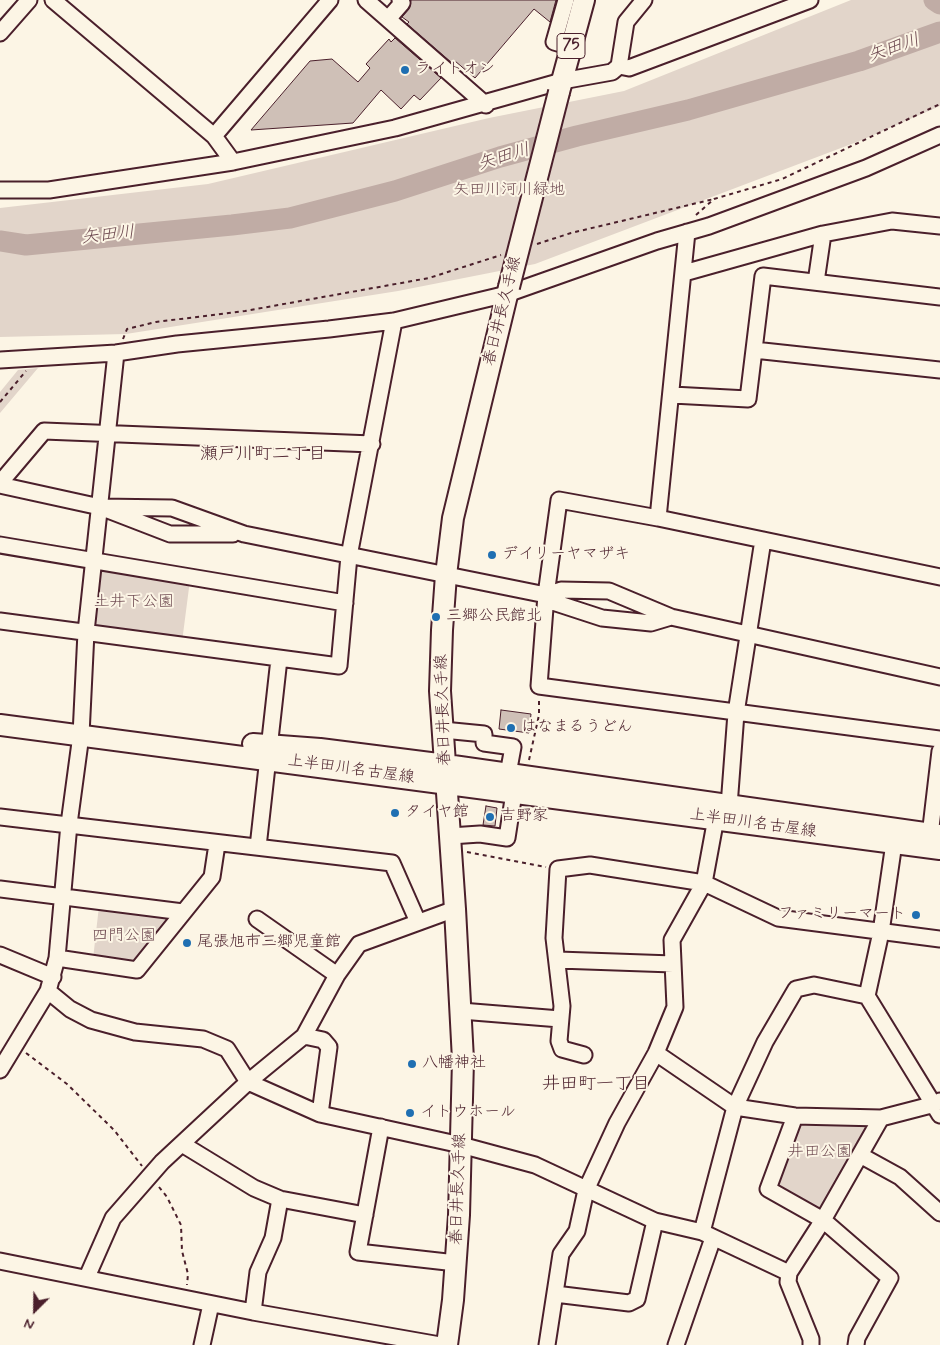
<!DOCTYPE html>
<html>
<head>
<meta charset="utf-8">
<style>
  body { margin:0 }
  #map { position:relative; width:940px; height:1345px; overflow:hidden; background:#fcf5e5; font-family:Mynerve,sans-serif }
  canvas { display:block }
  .north { position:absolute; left:10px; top:1285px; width:50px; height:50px; -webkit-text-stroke:4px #fcf5e5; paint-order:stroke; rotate:203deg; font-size:14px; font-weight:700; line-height:20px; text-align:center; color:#4a1f2b }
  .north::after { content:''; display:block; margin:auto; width:18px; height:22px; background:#4a1f2b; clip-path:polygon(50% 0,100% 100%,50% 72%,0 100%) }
</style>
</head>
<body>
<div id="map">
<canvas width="940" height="1345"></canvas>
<div class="north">N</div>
</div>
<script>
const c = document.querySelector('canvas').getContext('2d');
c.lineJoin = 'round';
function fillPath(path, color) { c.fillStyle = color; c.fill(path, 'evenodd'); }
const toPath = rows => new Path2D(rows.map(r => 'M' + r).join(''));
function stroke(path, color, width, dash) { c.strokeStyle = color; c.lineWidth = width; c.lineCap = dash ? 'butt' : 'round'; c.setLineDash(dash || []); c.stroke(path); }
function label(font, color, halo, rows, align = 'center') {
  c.font = font + ' Mynerve,"Klee One",sans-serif'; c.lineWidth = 4; c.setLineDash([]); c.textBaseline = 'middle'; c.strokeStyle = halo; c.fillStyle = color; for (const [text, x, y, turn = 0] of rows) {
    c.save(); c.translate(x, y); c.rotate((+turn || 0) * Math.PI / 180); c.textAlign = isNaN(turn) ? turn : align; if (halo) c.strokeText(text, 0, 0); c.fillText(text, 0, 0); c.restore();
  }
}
const green = toPath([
  [851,0,940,0,940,106,862,140,535,264,398,291,126,334,0,337,0,208,208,184,489,118,624,91],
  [38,368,0,413,0,392,18,370],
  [99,566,190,580,182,642,92,628],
  [99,906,175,916,136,966,93,959],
  [799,1121,865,1122,868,1131,820,1213,773,1187]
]);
const river = toPath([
  [934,0,940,4],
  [0,241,26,245,232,225,290,218,395,191,500,157,577,136,688,110,859,61,940,32]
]);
const building = toPath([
  [411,0,556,0,550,22,534,9,475,78,455,61,453,64,407,24,409,22,402,17,409,9,411,0],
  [395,38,441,78,420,100,414,95,401,109,381,90,353,123,251,130,310,61,332,59,358,82,370,68,366,64,389,39,391,42,395,38],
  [501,710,531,714,529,733,499,729,501,710],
  [486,806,497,808,495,826,483,825,486,806]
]);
const path = toPath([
  [696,215,714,199,782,179,940,104],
  [537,244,571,233,714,199],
  [123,339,127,329,156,322,245,311,429,278,501,255],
  [0,402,26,371],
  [529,760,539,715,539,698],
  [467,852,546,867],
  [26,1053,67,1084,114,1130,142,1166],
  [159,1187,167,1197,181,1225,182,1251,188,1274,187,1285]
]);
const minor = toPath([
  [53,0,214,136,233,162],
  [366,0,486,105],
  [566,0,554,42,571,47],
  [388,19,402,3,400,0],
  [0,33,29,0],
  [619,66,626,22,644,0],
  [214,136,330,0],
  [0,190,49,190,233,162,395,128,562,81,612,72,619,66,629,68,810,0],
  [684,273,823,234],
  [816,282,823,234,892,221,940,226],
  [754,350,940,370],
  [0,360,116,353,177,344,329,329,394,321,507,294,657,241,709,226,866,168,940,135],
  [672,395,748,399,763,276,940,297],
  [0,483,44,431,372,444],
  [0,485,100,507,170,534,233,534],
  [100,507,172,508,244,534,546,595,561,590,609,591,671,617,940,677],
  [658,518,687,232],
  [0,545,345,603],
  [940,577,658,518,559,500,546,595,539,686,940,739],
  [546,595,553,602,602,618,651,623,671,617],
  [0,621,339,666,349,556,394,321],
  [443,730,484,734,484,743,513,747,508,774],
  [729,806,736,713,763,540],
  [0,817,392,863,418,922],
  [450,836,480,834,507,838,514,793],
  [894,843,881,932,867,996,940,1115],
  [929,844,940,751],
  [258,847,279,659],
  [0,889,183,912],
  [257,919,337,975],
  [0,955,53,977],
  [57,958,137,970,212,877,217,844],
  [558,960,673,964],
  [48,991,70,1009,91,1020,135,1032,203,1039,227,1049,248,1082,320,1114,461,1145,535,1165,655,1221,702,1232,789,1273],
  [461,1011,560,1019],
  [304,1036,323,1040,329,1047,320,1114],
  [656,1053,735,1107,795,1116,881,1118,935,1104,940,1101],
  [584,1055,562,1049,559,1041,562,1006,554,938,558,869,590,865,704,883,778,918,940,939],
  [0,1070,48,991,57,958,69,824,81,735,86,632,116,353],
  [795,1116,768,1189,823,1220,890,1278,857,1338,856,1345],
  [381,1127,358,1252,456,1263],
  [182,1144,254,1188,280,1199,365,1215],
  [860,1155,900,1177,940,1213],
  [702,1232,735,1107,765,1042,796,989,814,985,867,996],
  [0,1261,253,1312,440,1345],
  [87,1277,113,1218,162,1162,248,1082,304,1036,337,975,359,944,455,909],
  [555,1294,629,1303,637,1299,655,1221],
  [253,1312,258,1272,273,1238,280,1199],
  [202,1345,211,1304],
  [547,1345,561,1254,577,1231,586,1190,617,1123,656,1053,675,1007,672,940,704,883,716,818],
  [676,1345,713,1238],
  [811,1345,811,1339,788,1282,789,1273,823,1220,881,1118]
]);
const major = toPath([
  [559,92,584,0],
  [0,725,940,849],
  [253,744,320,749,446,765,940,835],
  [447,1345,453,1300,459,1215,463,1060,455,909,440,691,442,630,446,575,453,518,509,287]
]);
const majorBridge = toPath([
  [509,287,559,92]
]);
const markers = [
  [405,70,5,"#1f6fb2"],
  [492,555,5,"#1f6fb2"],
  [436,617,5,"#1f6fb2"],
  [511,728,5,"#1f6fb2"],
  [395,813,5,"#1f6fb2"],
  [490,817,5,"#1f6fb2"],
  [916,915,5,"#1f6fb2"],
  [187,943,5,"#1f6fb2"],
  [412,1064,5,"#1f6fb2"],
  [410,1113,5,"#1f6fb2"]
];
const shields = [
  [571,46,28]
];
const shieldNames = [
  ["75",571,46]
];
const poiNames = [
  ["ライトオン",415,70],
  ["デイリーヤマザキ",502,555],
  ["三郷公民館北",446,617],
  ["はなまるうどん",521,728],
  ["タイヤ館",405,813],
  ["吉野家",500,817],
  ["ファミリーマート",906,915,"right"],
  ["尾張旭市三郷児童館",197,943],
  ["八幡神社",422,1064],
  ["イトウホール",420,1113]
];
const parkNames = [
  ["矢田川河川緑地",509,191],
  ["土井下公園",134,603],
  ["四門公園",124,937],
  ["井田公園",820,1153]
];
const streetNames = [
  ["春日井長久手線",503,311,-76],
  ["春日井長久手線",444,710,-92],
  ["上半田川名古屋線",351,770,8],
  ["上半田川名古屋線",753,824,8],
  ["春日井長久手線",459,1189,-88]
];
const waterNames = [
  ["矢田川",894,49,-19],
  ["矢田川",504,158,-17],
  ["矢田川",108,236,-6]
];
const neighbourhoodNames = [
  ["瀬戸川町二丁目",263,455],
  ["井田町一丁目",596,1085]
];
fillPath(green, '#e2d5ca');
stroke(river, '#c0aca5', 21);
fillPath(building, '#cfc0b7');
stroke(building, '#4a1f2b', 1);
stroke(minor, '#4a1f2b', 19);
stroke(major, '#4a1f2b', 24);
stroke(path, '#4a1f2b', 2, [4, 4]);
stroke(minor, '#fcf5e5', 15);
stroke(major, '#fcf5e5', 20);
stroke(majorBridge, '#4a1f2b', 24, []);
stroke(majorBridge, '#fcf5e5', 20);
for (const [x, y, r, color] of markers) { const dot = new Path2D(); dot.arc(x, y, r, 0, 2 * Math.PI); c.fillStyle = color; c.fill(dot); stroke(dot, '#fcf5e5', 2); }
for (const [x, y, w] of shields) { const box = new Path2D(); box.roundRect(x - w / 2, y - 12.5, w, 25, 4); c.fillStyle = '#fcf5e5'; c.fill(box); stroke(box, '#4a1f2b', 1); }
label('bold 15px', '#4a1f2b', null, shieldNames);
label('16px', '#4a1f2b', '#fcf5e5', poiNames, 'left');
label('16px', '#704c53', '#fcf5e5', parkNames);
label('16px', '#4a1f2b', '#fcf5e5', streetNames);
label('italic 18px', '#6d4950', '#fcf5e5', waterNames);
label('18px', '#4a1f2b', '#fcf5e5', neighbourhoodNames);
</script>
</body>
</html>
